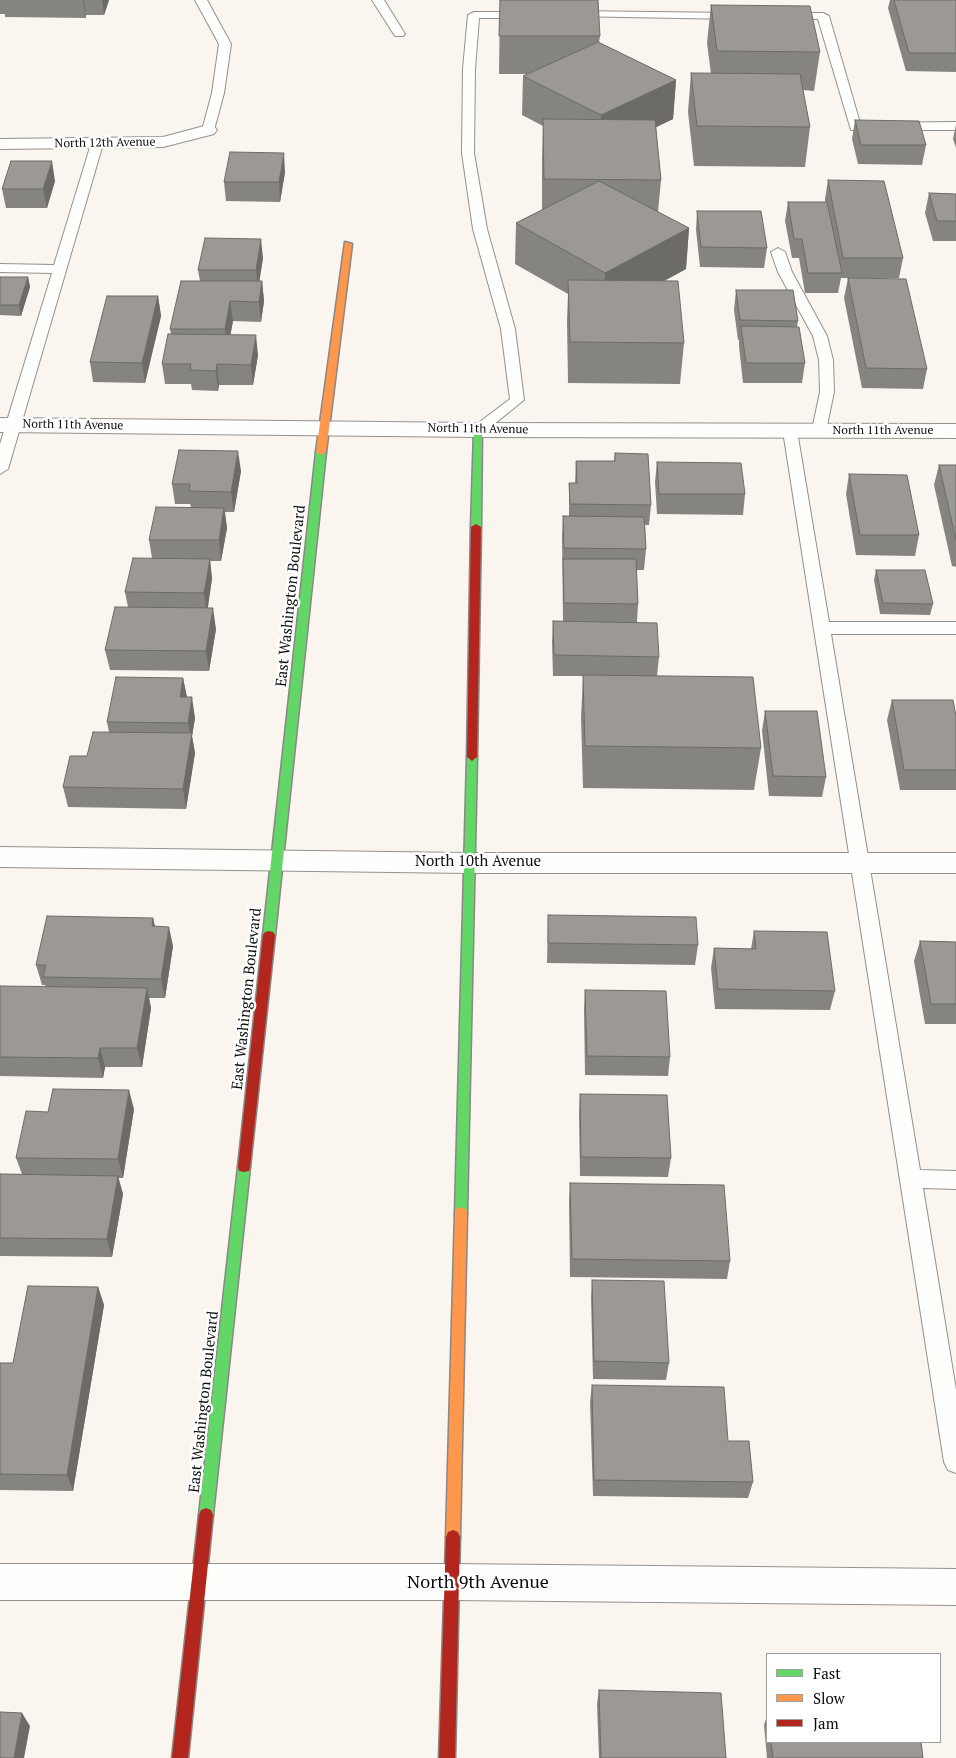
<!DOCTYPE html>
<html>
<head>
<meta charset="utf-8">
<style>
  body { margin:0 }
  #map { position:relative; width:956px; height:1758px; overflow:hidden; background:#faf6ef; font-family:"PT Serif",serif }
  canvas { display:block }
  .legend { position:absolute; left:766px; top:1653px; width:175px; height:90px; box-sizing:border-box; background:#fff; border:1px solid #9e9e9e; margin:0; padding:6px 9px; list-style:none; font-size:15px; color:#0c0c0c }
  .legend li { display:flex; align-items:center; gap:10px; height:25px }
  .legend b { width:25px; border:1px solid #9e9e9e }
</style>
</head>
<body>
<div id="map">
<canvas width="956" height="1758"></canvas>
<ul class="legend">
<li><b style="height:6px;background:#63d668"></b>Fast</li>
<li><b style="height:6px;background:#ff974d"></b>Slow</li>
<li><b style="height:6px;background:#b3261e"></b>Jam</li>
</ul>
</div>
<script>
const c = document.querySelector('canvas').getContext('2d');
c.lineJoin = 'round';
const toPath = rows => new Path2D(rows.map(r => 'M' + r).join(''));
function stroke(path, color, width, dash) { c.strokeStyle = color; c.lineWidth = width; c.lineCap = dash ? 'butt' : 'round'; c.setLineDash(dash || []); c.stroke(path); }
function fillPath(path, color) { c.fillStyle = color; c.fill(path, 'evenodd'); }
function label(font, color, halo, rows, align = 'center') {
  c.font = font + ' "PT Serif",serif'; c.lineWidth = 5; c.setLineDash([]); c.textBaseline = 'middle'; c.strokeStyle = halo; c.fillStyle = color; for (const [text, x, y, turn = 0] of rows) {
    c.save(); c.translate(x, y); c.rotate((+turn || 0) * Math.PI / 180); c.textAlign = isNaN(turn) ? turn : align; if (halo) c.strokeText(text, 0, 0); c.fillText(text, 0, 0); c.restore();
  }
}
const lane = toPath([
  [195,0,207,0,231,44,224,93,214,130,208,134,202,130,212,93,219,44,195,0],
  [372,0,384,0,405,34,403,36,395,36,372,0],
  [573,11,735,13,741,16,735,19,569,16,567,14,573,11],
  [474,12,525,12,531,15,525,18,479,18,475,69,474,153,487,229,515,329,524,400,483,433,478,434,471,430,473,427,510,399,501,329,473,229,462,153,463,69,468,15,474,12],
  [788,13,823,13,829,16,860,123,956,122,956,130,851,130,818,19,784,18,782,16,788,13],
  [97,140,103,144,8,469,0,474,0,444,52,273,0,272,0,264,54,265,91,144,97,140],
  [778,248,785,252,792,272,827,336,833,360,834,392,826,430,819,434,812,430,820,392,819,360,813,336,778,272,771,252,778,248],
  [790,427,797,431,829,622,956,622,956,634,831,634,920,1170,956,1171,956,1189,923,1188,956,1390,956,1473,948,1470,944,1462,783,431,790,427]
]);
const street = toPath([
  [208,125,214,126,217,130,214,134,163,147,0,149,0,139,163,137,208,125],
  [0,418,478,423,956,424,956,438,478,437,0,432,0,418],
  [0,847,470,853,956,853,956,873,470,873,0,867,0,847],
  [0,1564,451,1564,956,1569,956,1605,451,1600,0,1600,0,1564]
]);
const fast = toPath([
  [478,427,482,430,481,527,476,530,471,527,474,430,478,427],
  [321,449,326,452,275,935,273,938,269,939,265,938,263,935,316,452,321,449],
  [472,753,477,757,467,1213,466,1217,461,1219,456,1217,455,1213,467,757,472,753],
  [244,1162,249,1163,250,1167,213,1515,211,1520,206,1522,201,1520,199,1515,238,1167,239,1163,244,1162]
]);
const slow = toPath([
  [345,242,352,244,326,452,321,455,316,452,345,242],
  [461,1207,466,1209,467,1213,460,1537,458,1542,453,1544,448,1542,446,1537,455,1213,456,1209,461,1207]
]);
const jam = toPath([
  [476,524,481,527,477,757,472,761,467,757,471,527,476,524],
  [269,931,273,932,275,935,250,1167,249,1171,244,1172,239,1171,238,1167,263,935,265,932,269,931],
  [206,1508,211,1510,213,1515,188,1758,172,1758,199,1515,201,1510,206,1508],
  [453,1530,458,1532,460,1537,455,1758,439,1758,446,1537,448,1532,453,1530]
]);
const wall = toPath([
  [0,0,109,0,104,15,86,15,86,18,5,17,5,14,0,14],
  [500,0,600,36,599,43,676,80,673,119,656,127,661,180,658,212,689,228,686,269,664,281,684,343,680,384,568,383,567,321,568,294,515,264,516,223,542,210,542,159,543,126,522,115,523,76,527,74,499,74],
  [890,0,956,0,956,72,906,71,888,8],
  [711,5,820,52,814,91,803,90,810,127,805,167,694,166,688,112,691,73,711,74,707,43],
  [855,120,926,145,922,165,858,164,852,139],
  [956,125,956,148,953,139],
  [285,172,280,202,226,201,224,182],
  [828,180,903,258,899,278,841,278,838,293,805,293,799,258,792,258,785,221,788,202,825,202,825,199],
  [55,181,47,208,6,208,2,189],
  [929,193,956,194,956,241,933,241,925,213],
  [697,211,767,248,764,268,700,267,696,230],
  [263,258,259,281,262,281,264,301,261,322,233,321,230,335,258,355,253,385,219,385,218,391,192,390,191,384,165,384,162,364,171,334,170,329,200,281,198,270],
  [0,277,28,277,30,287,21,316,0,315],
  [848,278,927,369,923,389,862,388,844,298],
  [736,290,798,321,797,327,805,363,802,383,743,383,739,346,739,340,738,340,734,310],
  [158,296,161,316,145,383,93,382,90,362],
  [615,453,651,505,649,525,645,525,646,549,644,570,636,570,638,604,637,622,659,657,657,676,761,748,754,790,583,788,581,717,583,676,553,676,552,642,553,621,563,621,562,536,563,516,569,516,569,483,575,483,576,461,614,461],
  [657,462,745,494,743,515,657,514,655,482],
  [939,465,956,465,956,567,952,566,934,485],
  [241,471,234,512,225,512,227,528,221,561,210,561,212,579,207,608,216,629,209,671,110,670,105,650,128,607,125,592,152,558,149,540,191,507,190,504,175,504,172,484],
  [849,474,919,535,915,556,856,555,846,494],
  [876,570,933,604,930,615,880,614,874,580],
  [183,678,187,697,195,718,192,736,195,753,186,809,68,807,63,787,87,756,109,732,107,722],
  [892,700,956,716,956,790,900,790,887,720],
  [765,711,826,777,822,797,769,796,762,731],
  [548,915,698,945,695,965,547,963],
  [153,918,155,926,173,946,165,998,149,998,151,1008,142,1067,105,1067,103,1078,0,1076,0,988,46,987,45,985,42,985,36,965],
  [754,931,835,991,830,1010,715,1009,711,968,714,948,751,949],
  [920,941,956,942,956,1024,925,1024,914,961],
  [585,990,670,1057,668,1076,585,1075,584,1009],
  [580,1094,671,1158,668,1177,580,1176,579,1113],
  [134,1109,123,1178,118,1178,123,1194,112,1257,0,1256,0,1174,22,1174,16,1158,48,1112],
  [570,1183,730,1261,727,1279,570,1277,569,1201],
  [592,1280,669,1363,666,1380,593,1379,591,1298],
  [98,1287,104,1305,73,1491,0,1490,0,1363,13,1363],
  [592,1385,728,1441,753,1482,748,1498,593,1496,590,1402],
  [599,1690,726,1758,599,1758,597,1704],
  [767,1716,767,1742,921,1742,923,1758,767,1758,764,1725]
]);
const shadedWall = toPath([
  [83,0,84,0,86,15,86,18],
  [102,0,109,0,104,15],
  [676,80,673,119,599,155,601,115],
  [284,153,285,172,280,202,279,182],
  [52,161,55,181,47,208,43,189],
  [689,228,686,269,603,314,605,273],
  [261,239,263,258,258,290,256,270],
  [28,277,30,287,21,316,19,305],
  [262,281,264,301,261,322,259,302],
  [158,296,161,316,145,383,142,363],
  [230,301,233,321,228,349,225,329],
  [256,335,258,355,253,385,251,365],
  [217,364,219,385,218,391,216,371],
  [238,451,241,471,234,512,231,492],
  [224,508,227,528,221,561,219,540],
  [210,559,212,579,207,614,204,593],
  [213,608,216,629,209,671,206,651],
  [183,678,187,698,180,697],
  [192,697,195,718,192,736,195,753,186,809,183,789,191,740,188,723],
  [153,918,157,938,152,926],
  [169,927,173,946,165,998,161,979],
  [147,988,151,1008,142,1067,137,1048],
  [100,1048,105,1067,103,1078,98,1058],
  [129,1090,134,1109,123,1178,118,1159],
  [118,1176,123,1194,112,1257,107,1239],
  [98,1287,104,1305,73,1491,67,1475],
  [22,1713,30,1726,24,1758,14,1758]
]);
const building = toPath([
  [500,0,598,0,600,36,499,36,500,0],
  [894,0,956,0,956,53,909,53,894,0],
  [711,5,810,6,820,52,717,51,711,5],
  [598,42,676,80,601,115,523,76,598,42],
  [691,73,800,74,810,127,697,126,691,73],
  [543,119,655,120,661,180,544,179,543,119],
  [855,120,919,121,926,145,861,145,855,120],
  [230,152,284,153,279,182,224,182,230,152],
  [11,161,52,161,43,189,2,189,11,161],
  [828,180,884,181,903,258,843,258,828,180],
  [599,181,689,228,605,273,516,223,599,181],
  [929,193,956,194,956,221,937,221,929,193],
  [788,202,827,202,842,273,808,273,802,239,794,239,788,202],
  [697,211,761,211,767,248,701,247,697,211],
  [205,238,261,239,256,270,198,270,205,238],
  [0,277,28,277,19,305,0,305,0,277],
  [848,278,906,279,927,369,866,368,848,278],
  [568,280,678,281,684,343,570,342,568,280],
  [181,281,262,281,259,302,230,301,225,329,170,329,181,281],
  [736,290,793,290,798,321,740,320,736,290],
  [107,296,158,296,142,363,90,362,107,296],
  [741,326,799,327,805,363,746,363,741,326],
  [168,334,256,335,251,365,217,364,216,371,190,370,191,364,162,364,168,334],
  [179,450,238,451,231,492,189,491,190,484,172,484,179,450],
  [615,453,648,454,651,505,570,504,569,483,577,483,576,461,615,461,615,453],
  [657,462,741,463,745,494,659,494,657,462],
  [939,465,956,465,956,540,939,465],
  [849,474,907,475,919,535,860,535,849,474],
  [156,507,224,508,219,540,149,540,156,507],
  [563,516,644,517,646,549,564,548,563,516],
  [133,558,210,559,204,593,125,592,133,558],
  [563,559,636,559,638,604,564,603,563,559],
  [876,570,925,570,933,604,883,603,876,570],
  [115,607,213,608,206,651,105,650,115,607],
  [553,621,657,623,659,657,554,655,553,621],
  [583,675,753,677,761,748,585,746,583,675],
  [116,677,183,678,180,697,192,697,188,723,107,722,116,677],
  [892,700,953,700,956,716,956,770,904,770,892,700],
  [765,711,817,711,826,777,773,776,765,711],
  [93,732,192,733,183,789,63,787,70,756,87,756,93,732],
  [548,915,696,917,698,945,548,943,548,915],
  [47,916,153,918,152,926,169,927,161,979,43,977,46,965,36,965,47,916],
  [754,931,827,932,835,991,718,989,714,948,756,949,754,931],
  [920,941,956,942,956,1004,931,1004,920,941],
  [0,986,147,988,137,1048,100,1048,98,1058,0,1057,0,986],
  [585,990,666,991,670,1057,587,1056,585,990],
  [53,1089,129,1090,118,1159,16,1158,26,1111,48,1112,53,1089],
  [580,1094,667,1095,671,1158,581,1157,580,1094],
  [0,1174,118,1176,107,1239,0,1238,0,1174],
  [570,1183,724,1185,730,1261,572,1259,570,1183],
  [592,1280,664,1281,669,1363,594,1361,592,1280],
  [28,1286,98,1287,67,1475,0,1474,0,1363,13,1363,28,1286],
  [592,1385,724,1387,728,1441,749,1441,753,1482,594,1480,592,1385],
  [599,1690,721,1693,726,1758,601,1758,599,1690],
  [0,1712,22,1713,14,1758,0,1758,0,1712],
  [771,1742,921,1742,923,1758,773,1758,771,1742]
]);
const farStreetnames = [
  ["North 12th Avenue",105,143,-1],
  ["North 11th Avenue",73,425,1],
  ["North 11th Avenue",478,429,1],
  ["North 11th Avenue",883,431]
];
const streetNames = [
  ["East Washington Boulevard",291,596,-84],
  ["North 10th Avenue",478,862],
  ["East Washington Boulevard",247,999,-84],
  ["East Washington Boulevard",204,1402,-84]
];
const nearStreetnames = [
  ["North 9th Avenue",478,1583]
];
stroke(lane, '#93918e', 2);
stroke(street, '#93918e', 2);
stroke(fast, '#8a8885', 3);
stroke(slow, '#8a8885', 3);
stroke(jam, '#8a8885', 3);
fillPath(lane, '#fefefd');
fillPath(street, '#fefefd');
fillPath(fast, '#63d668');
fillPath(slow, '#ff974d');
fillPath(jam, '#b3261e');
fillPath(wall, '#868480');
fillPath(shadedWall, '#6d6b68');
fillPath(building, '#9c9995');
stroke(building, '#6d6b68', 1);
label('12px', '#0c0c0c', '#fff', farStreetnames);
label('15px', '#0c0c0c', '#fff', streetNames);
label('18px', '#0c0c0c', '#fff', nearStreetnames);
</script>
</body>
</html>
